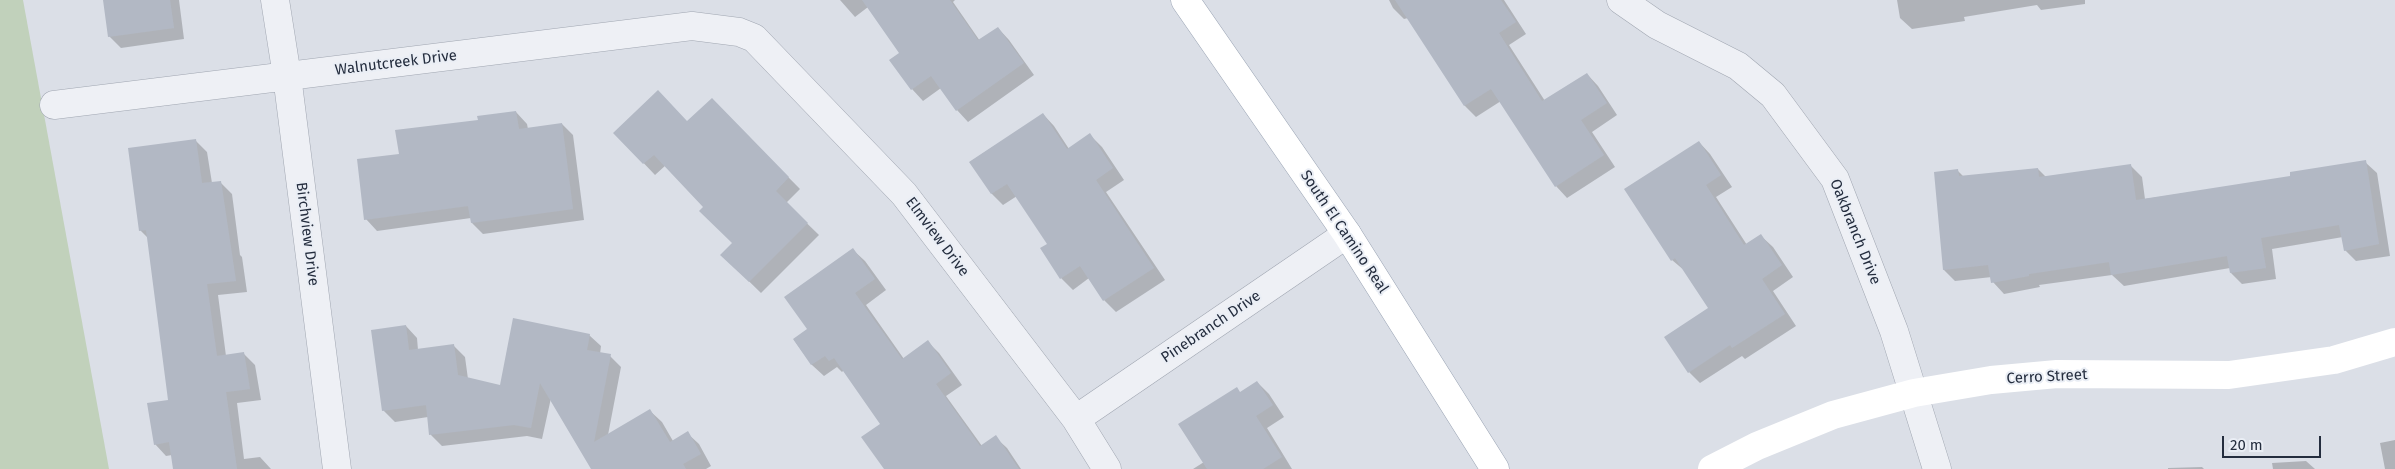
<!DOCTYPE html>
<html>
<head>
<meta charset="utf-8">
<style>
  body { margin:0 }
  #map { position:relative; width:2395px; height:469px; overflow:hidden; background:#dbdfe7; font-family:"Fira Sans",sans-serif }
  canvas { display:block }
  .scale { position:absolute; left:2222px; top:436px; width:99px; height:22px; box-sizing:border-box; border:2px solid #242d3e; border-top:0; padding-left:6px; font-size:15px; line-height:18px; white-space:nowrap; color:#242d3e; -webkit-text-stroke:4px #eaeef5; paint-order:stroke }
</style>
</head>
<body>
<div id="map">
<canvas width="2395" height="469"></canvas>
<div class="scale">20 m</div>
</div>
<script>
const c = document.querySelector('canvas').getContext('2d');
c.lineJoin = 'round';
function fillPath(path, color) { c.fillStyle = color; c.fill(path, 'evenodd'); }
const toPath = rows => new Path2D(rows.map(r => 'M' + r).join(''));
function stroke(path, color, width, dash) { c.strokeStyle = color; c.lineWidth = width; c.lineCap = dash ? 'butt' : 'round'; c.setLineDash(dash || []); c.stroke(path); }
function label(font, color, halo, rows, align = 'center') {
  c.font = font + ' "Fira Sans",sans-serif'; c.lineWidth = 4; c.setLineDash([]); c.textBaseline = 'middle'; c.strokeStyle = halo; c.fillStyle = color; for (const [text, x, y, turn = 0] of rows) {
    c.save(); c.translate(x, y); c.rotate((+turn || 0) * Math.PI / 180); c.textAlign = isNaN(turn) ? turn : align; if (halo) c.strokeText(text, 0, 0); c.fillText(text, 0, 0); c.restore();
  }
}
const green = toPath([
  [0,0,23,0,109,469,0,469]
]);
const shadow = toPath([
  [104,0,179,0,184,39,121,48,109,36],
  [840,0,955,0,953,2,980,41,998,28,1009,40,1034,75,968,122,957,110,941,88,923,101,912,89,901,53,868,7,855,17],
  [1389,0,1504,0,1526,34,1509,45,1545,101,1587,74,1598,86,1617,115,1592,132,1615,167,1567,198,1556,186,1501,101,1476,117,1465,106,1408,18,1404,19,1393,8],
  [1897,0,2085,0,2085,4,2041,10,2037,5,1964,17,1965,21,1912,29,1900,18],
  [712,100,800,189,786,203,819,235,761,293,722,255,734,243,705,207,666,165,655,175,615,133,687,123],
  [516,112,527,124,528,129,562,124,573,135,584,220,483,234,472,223,471,218,377,231,366,219,400,155,479,121],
  [1043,114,1054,126,1069,149,1090,135,1102,147,1124,180,1106,192,1165,280,1116,312,1104,300,1089,278,1073,290,1061,278,1049,244,1017,196,1003,205,992,194,970,162],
  [196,141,207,152,212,183,220,182,232,194,240,255,242,257,247,292,218,295,226,356,244,354,255,365,261,400,237,403,244,459,260,457,271,469,174,469,172,455,166,456,155,444,169,401,149,239,140,230],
  [1699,142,1710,154,1732,187,1716,197,1747,245,1761,236,1773,247,1793,277,1773,291,1796,326,1745,359,1742,356,1700,383,1689,372,1710,308,1685,271,1672,260,1625,189],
  [2365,162,2377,173,2390,256,2356,261,2345,250,2343,237,2272,249,2276,279,2242,284,2231,273,2230,268,2124,286,2112,275,2039,285,2040,287,2004,294,1993,282,1992,277,1955,281,1944,270,1935,173,1957,170,1964,177,2038,169,2046,177,2131,166,2142,177,2145,199,2292,177],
  [853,250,865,261,886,290,866,305,904,359,928,342,939,353,962,385,946,396,982,446,995,437,1007,448,1021,469,885,469,882,425,844,370,842,372,837,367,824,376,812,365,794,340,809,329],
  [406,326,417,338,418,350,453,345,465,357,468,379,501,387,589,335,601,346,600,354,610,356,621,367,608,435,650,411,662,422,673,441,687,433,699,444,711,466,706,469,593,469,551,398,542,439,527,436,442,446,431,435,428,417,395,422,383,410],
  [1257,382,1269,394,1284,417,1267,428,1292,469,1193,469,1204,462,1240,393],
  [2395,440,2395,469,2385,469,2380,443],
  [2306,461,2315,469,2273,469,2272,463],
  [2202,467,2204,469,2168,469,2168,468]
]);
const building = toPath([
  [103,0,170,0,174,28,108,37],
  [862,0,950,0,978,40,998,27,1024,63,956,111,931,76,911,90,889,60,899,53],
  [1395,0,1501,0,1516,22,1499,33,1542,101,1587,73,1607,103,1581,120,1604,155,1555,187,1491,89,1464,106],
  [658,90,687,121,712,98,789,177,776,191,808,223,749,282,720,255,732,243,699,211,703,207,654,155,643,164,613,133],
  [516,111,519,129,562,123,573,209,471,223,468,206,364,220,357,159,399,154,395,130,478,120,477,116],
  [1043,113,1067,149,1090,133,1113,168,1096,180,1154,268,1103,301,1080,266,1060,279,1040,248,1047,244,1007,184,991,194,969,162],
  [196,139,202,183,221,181,236,281,207,284,217,356,244,352,250,389,226,392,237,469,173,469,169,442,154,445,147,403,168,400,146,230,139,231,128,148],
  [1699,141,1721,175,1706,185,1744,245,1761,234,1782,265,1762,279,1785,314,1732,348,1730,345,1688,373,1664,337,1708,308,1675,258,1671,261,1624,189],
  [2366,160,2379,244,2344,251,2339,225,2261,238,2266,268,2230,273,2227,256,2111,275,2109,262,2029,274,2029,276,1991,283,1988,265,1943,270,1934,172,1958,169,1959,176,2038,168,2039,177,2131,164,2136,200,2290,176,2290,172],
  [853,248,875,279,855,293,902,359,928,340,951,373,936,384,980,446,996,435,1019,469,884,469,861,437,880,424,834,358,829,361,825,356,811,365,793,339,807,329,784,297],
  [513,318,590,334,587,350,611,354,594,442,650,409,670,442,688,431,701,454,683,464,686,469,591,469,540,383,531,428,514,425,429,435,426,405,382,411,371,330,406,325,409,350,454,344,458,375,500,385],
  [1257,381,1273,405,1256,416,1282,457,1263,469,1207,469,1178,424,1237,387,1240,392]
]);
const street = toPath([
  [275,0,287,76,337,469],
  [1621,0,1657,25,1738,66,1773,95,1835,179,1894,331,1937,469],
  [54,105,692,26,739,32,754,38,904,194,1076,419,1107,469],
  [1076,419,1347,234]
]);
const secondary = toPath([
  [1712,469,1757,446,1833,415,1914,393,1991,380,2057,374,2229,375,2334,360,2395,342]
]);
const primary = toPath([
  [1185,0,1347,234,1495,469]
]);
const streetNames = [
  ["Walnutcreek Drive",396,63,-7],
  ["South El Camino Real",1344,232,56],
  ["Oakbranch Drive",1855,232,68],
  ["Birchview Drive",307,234,83],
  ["Elmview Drive",937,237,53],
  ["Pinebranch Drive",1211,327,-34],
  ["Cerro Street",2047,377,-3]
];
fillPath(green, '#c1d1bb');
fillPath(shadow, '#0003');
fillPath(building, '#b2b8c4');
stroke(street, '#a0a6b1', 29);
stroke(primary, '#99a3b3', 29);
stroke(street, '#eef0f5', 28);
stroke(secondary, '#fff', 28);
stroke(primary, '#fff', 28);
label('15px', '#242d3e', '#eaeef5', streetNames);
</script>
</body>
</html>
